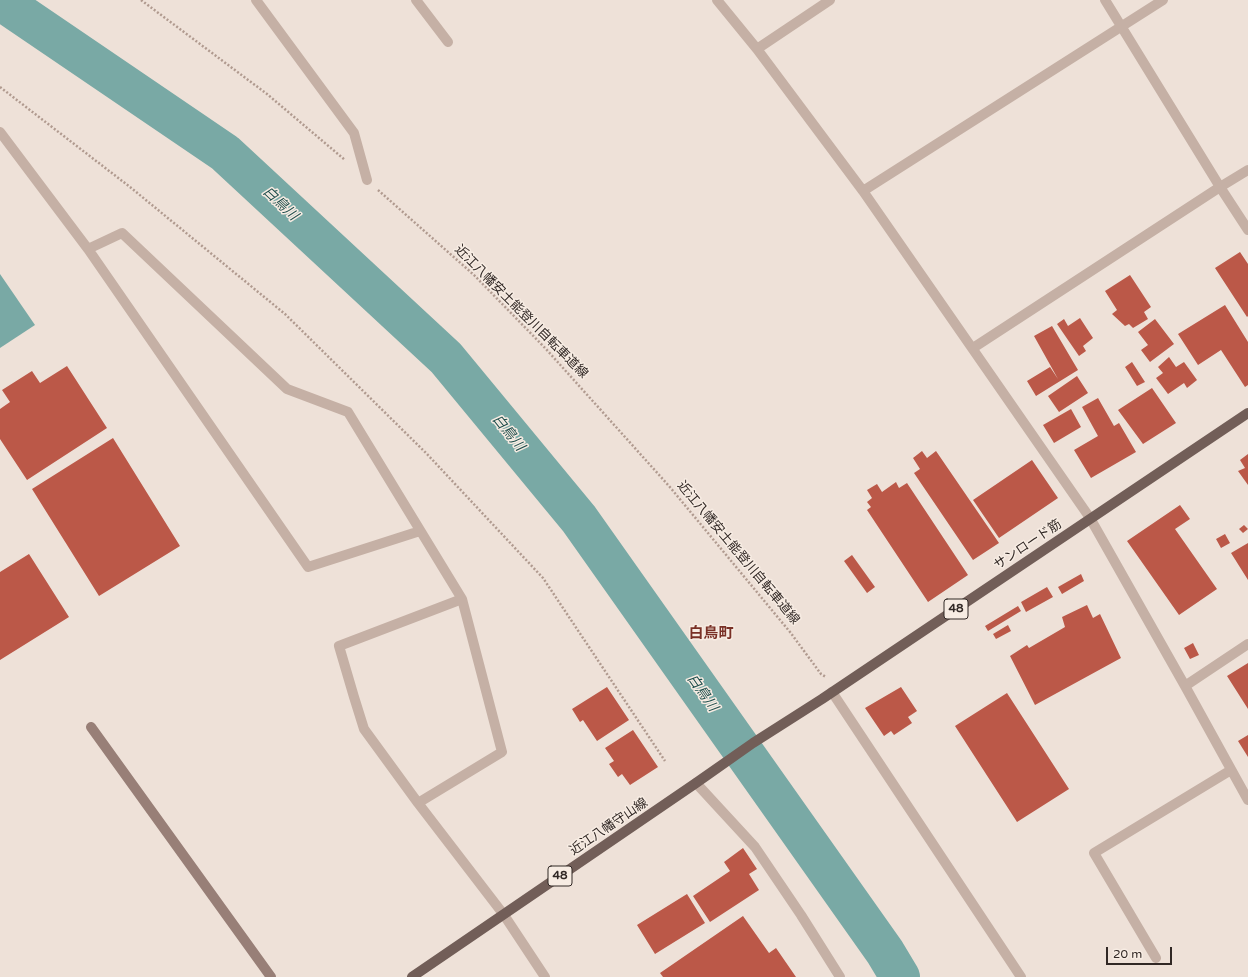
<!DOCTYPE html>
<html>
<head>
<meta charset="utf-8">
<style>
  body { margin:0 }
  #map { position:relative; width:1248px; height:977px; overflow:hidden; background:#eee1d8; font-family:"Varela Round",sans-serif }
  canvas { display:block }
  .scale { position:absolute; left:1106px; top:947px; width:66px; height:18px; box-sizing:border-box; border:2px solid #312825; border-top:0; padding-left:5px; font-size:12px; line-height:14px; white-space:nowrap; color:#312825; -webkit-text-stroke:3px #f7ece3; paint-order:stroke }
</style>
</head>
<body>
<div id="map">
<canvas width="1248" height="977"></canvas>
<div class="scale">20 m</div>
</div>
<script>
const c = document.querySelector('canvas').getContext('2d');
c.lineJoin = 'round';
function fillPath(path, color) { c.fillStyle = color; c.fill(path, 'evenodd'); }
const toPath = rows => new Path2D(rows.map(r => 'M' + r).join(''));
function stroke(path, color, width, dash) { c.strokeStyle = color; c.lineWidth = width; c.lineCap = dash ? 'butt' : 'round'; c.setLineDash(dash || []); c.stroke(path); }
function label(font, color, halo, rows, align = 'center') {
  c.font = font + ' "Varela Round","Noto Sans JP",sans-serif'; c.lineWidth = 3; c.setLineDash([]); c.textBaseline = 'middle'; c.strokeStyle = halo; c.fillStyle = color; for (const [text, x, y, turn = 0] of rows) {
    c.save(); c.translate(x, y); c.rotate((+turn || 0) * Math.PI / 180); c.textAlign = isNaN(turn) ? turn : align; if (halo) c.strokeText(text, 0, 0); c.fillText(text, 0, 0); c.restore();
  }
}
const water = toPath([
  [0,274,35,325,0,348]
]);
const river = toPath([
  [0,0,225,153,446,358,579,519,885,952,900,977]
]);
const building = toPath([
  [1240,252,1248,264,1248,316,1247,317,1215,268],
  [1130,275,1151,307,1144,312,1148,319,1133,328,1129,324,1125,326,1112,314,1117,310,1105,291],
  [1225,305,1248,342,1248,385,1245,387,1221,350,1198,365,1178,334],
  [1080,318,1093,338,1083,346,1086,351,1079,356,1057,324,1064,319,1068,326],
  [1155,319,1174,344,1150,362,1141,350,1148,345,1138,332],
  [1052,326,1078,370,1036,396,1027,381,1050,367,1058,379,1034,336],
  [1169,357,1176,367,1184,362,1197,380,1187,388,1184,383,1168,394,1156,378,1163,373,1158,367],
  [1132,362,1145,382,1137,386,1125,367],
  [67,366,107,428,27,480,0,439,0,409,10,402,2,390,32,371,40,383],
  [1077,376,1088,393,1059,412,1048,396],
  [1152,388,1176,423,1143,444,1118,410],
  [1098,398,1114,426,1119,423,1136,452,1091,478,1074,450,1098,436,1082,407],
  [1071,409,1081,427,1054,443,1043,425],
  [113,438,180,546,99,596,32,489],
  [922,451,927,458,936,451,999,543,973,560,914,473,920,469,913,458],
  [1248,454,1248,485,1238,471,1245,468,1240,460],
  [1032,460,1058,498,999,538,973,500],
  [896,482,899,488,907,483,968,575,928,602,867,510,871,507,867,502,872,498,867,490,877,484,882,492],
  [1180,505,1190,519,1175,529,1217,589,1179,615,1127,541],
  [1244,525,1248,529,1243,533,1239,529],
  [1225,534,1230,543,1221,548,1216,539],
  [1248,543,1248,580,1231,553],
  [29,554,69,617,0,660,0,572],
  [852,555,875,587,867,593,844,561],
  [1081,574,1084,581,1062,594,1058,587],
  [1047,587,1053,597,1026,612,1021,602],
  [1087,605,1093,618,1100,614,1121,658,1035,705,1010,656,1027,645,1029,648,1065,627,1062,617],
  [1018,606,1021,611,988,631,985,626],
  [1008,625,1011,631,996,639,993,634],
  [1193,643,1199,655,1190,659,1184,648],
  [1248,663,1248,709,1227,676],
  [607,687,629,720,597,741,583,720,580,722,572,709],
  [901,687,917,711,908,717,912,723,894,735,891,731,884,736,865,708],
  [1007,693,1069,789,1017,822,955,726],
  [633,730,658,767,630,785,622,774,618,777,609,764,614,761,605,748],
  [1248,735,1248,757,1238,741],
  [743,848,757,869,749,874,759,890,710,922,693,896,730,871,724,862],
  [687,894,705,923,655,954,637,925],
  [743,916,769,953,776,948,796,977,663,977,660,973]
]);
const path = toPath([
  [141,0,267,94,345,160],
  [0,87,130,187,285,314,427,454,543,578,665,761],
  [378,190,474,275,546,349,669,486,790,632,821,674,826,677]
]);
const street = toPath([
  [256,0,354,133,367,180],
  [416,0,448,42],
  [717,0,757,49,863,191,1090,518,1185,686,1248,800],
  [1105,0,1220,187,1248,230],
  [757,49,830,0],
  [0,132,88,249,308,567,420,531],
  [863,191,1163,0],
  [88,249,122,233,287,389,348,412,462,599,502,752,418,803,504,915,545,977],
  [973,348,1220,187,1248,170],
  [1185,686,1248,644],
  [832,692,1021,977],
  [696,783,755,847,801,915,840,977],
  [418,803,364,729,354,697,339,646,462,599],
  [1156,958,1094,853,1231,770]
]);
const secondary = toPath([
  [91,727,271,977]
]);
const primary = toPath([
  [412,977,696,783,753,743,822,699,1248,413]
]);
const shields = [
  [956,609,24],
  [560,876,24]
];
const shieldNames = [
  ["48",956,609],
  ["48",560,876]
];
const streetNames = [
  ["近江八幡安土能登川自転車道線",521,312,45],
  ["サンロード筋",1028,545,-34],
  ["近江八幡安土能登川自転車道線",738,553,50],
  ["近江八幡守山線",609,827,-34]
];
const waterNames = [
  ["白鳥川",280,204,43],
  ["白鳥川",508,433,51],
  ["白鳥川",702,693,55]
];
const quarterNames = [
  ["白鳥町",711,634]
];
fillPath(water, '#79a9a5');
stroke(river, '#79a9a5', 40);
fillPath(building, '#bb5848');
stroke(path, '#b09a8f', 2.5, [2, 2]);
stroke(street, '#c5b0a5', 10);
stroke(secondary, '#987f77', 10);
stroke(primary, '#725e58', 10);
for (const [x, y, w] of shields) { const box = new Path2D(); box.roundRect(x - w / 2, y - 10, w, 20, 3); c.fillStyle = '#f7ece3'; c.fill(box); stroke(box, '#312825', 1); }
label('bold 12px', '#312825', null, shieldNames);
label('13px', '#312825', '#f7ece3', streetNames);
label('italic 14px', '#1f4f4d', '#f7ece3', waterNames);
label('bold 15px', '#793026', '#f7ece3', quarterNames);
</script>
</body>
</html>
